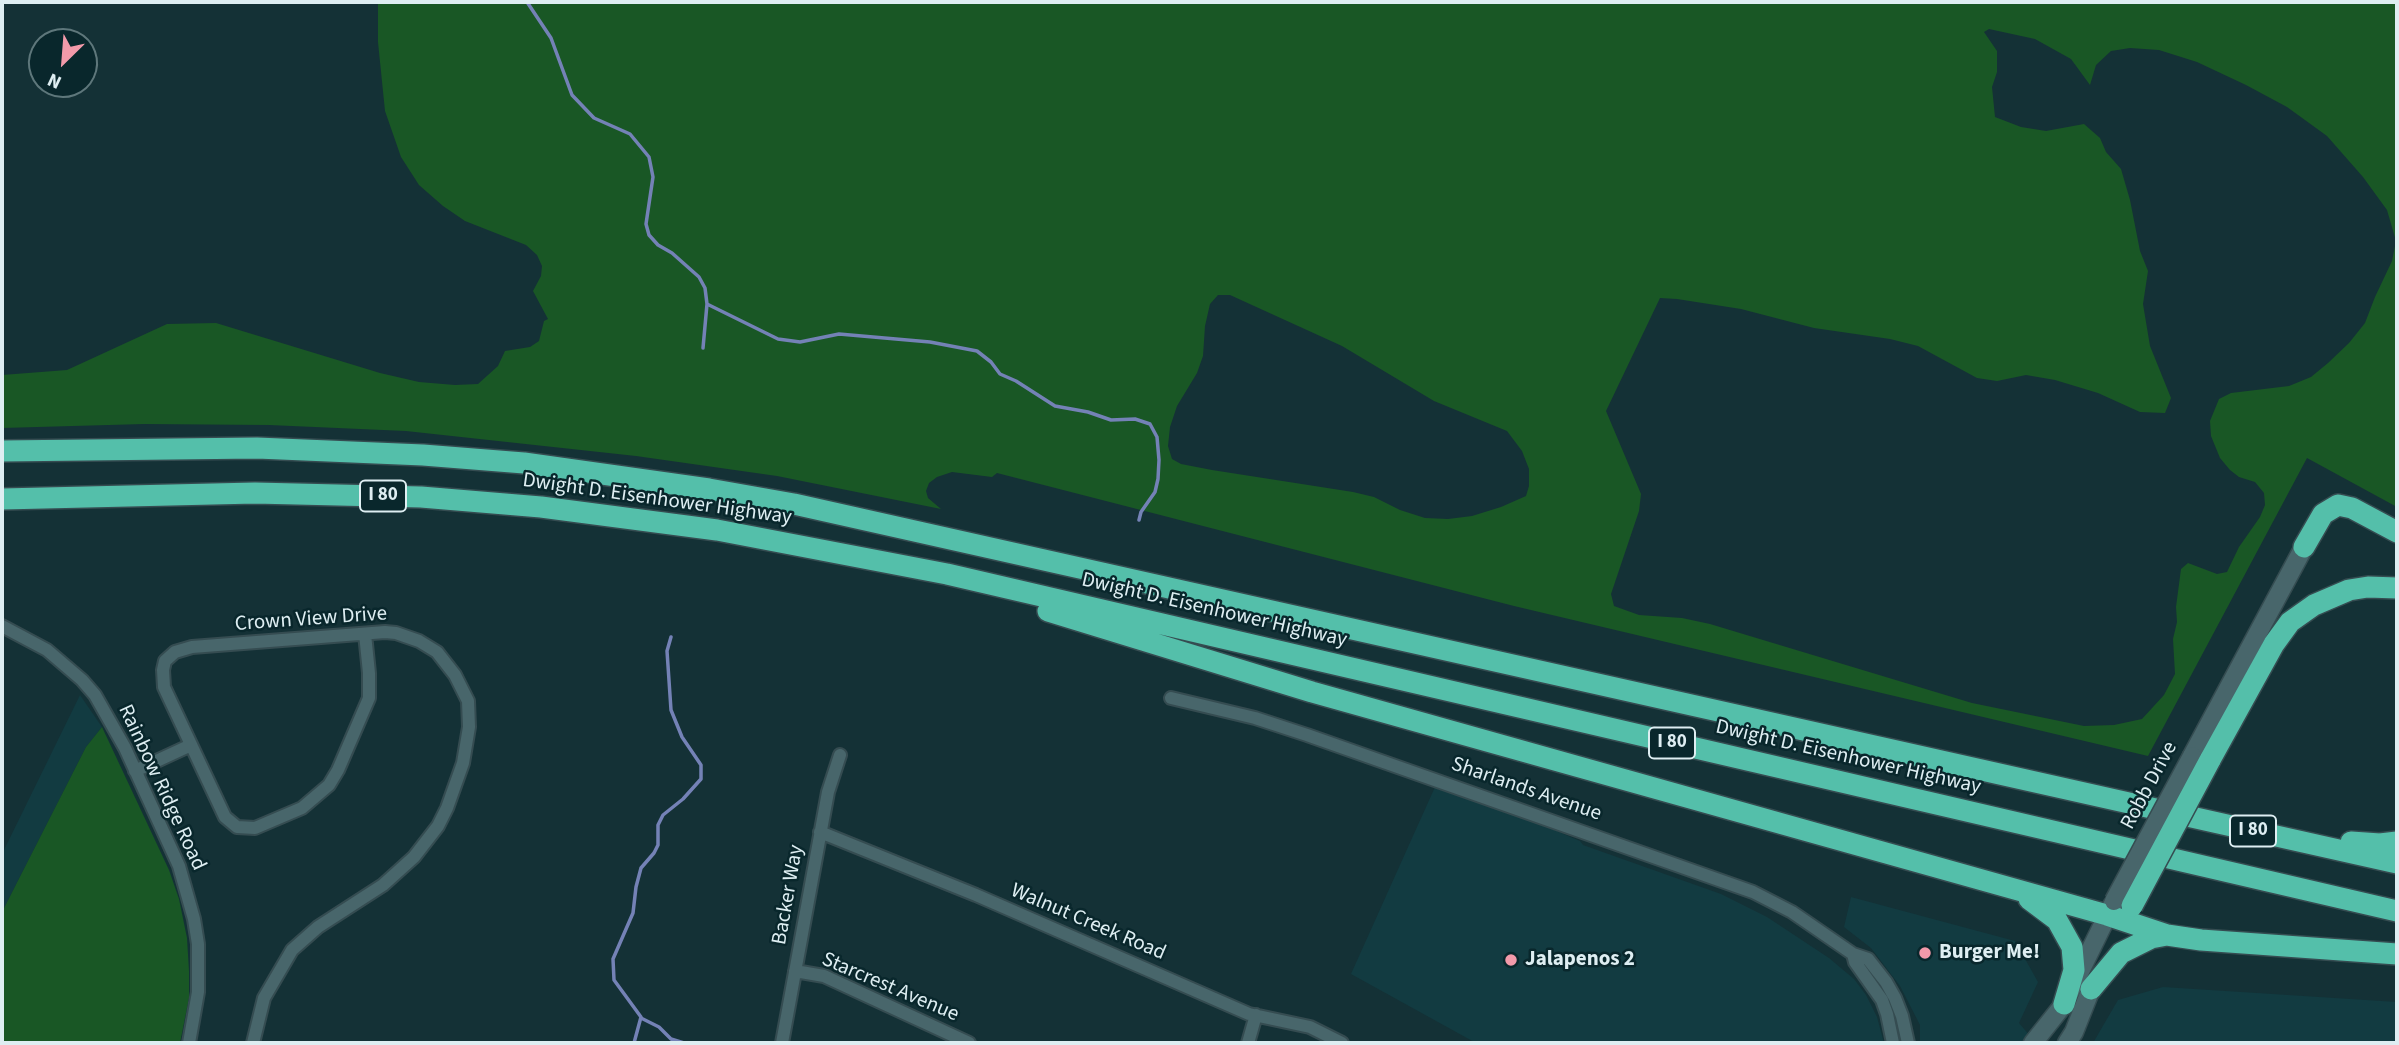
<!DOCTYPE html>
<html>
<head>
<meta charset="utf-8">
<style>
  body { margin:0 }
  #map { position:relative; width:2399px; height:1045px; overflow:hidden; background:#143136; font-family:"Source Sans 3",sans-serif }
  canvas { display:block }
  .frame { position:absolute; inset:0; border:4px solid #deeef2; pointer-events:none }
  .north { position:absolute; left:28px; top:28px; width:70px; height:70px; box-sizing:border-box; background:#09272c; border:2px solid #5e777b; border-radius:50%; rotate:205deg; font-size:19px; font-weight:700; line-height:28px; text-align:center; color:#deeef2 }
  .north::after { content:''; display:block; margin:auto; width:24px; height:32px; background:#f39aaa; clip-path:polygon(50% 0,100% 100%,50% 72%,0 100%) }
</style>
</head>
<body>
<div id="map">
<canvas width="2399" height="1045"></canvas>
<div class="frame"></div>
<div class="north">N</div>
</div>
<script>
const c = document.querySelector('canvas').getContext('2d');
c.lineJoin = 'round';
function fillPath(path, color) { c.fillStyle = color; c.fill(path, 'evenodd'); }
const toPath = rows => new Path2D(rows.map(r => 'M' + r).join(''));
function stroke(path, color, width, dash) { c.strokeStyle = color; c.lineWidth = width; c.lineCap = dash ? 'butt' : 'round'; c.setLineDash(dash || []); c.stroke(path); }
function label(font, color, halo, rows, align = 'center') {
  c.font = font + ' "Source Sans 3",sans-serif'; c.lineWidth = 5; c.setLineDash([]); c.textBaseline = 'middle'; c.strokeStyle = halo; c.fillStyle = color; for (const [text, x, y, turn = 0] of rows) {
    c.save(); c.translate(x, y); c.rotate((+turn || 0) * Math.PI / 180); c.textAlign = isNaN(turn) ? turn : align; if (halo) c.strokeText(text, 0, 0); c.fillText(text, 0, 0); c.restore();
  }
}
const built = toPath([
  [80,695,102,727,86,747,2,912,2,854],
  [1435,787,1533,821,1580,841,1583,845,1721,894,1767,917,1829,958,1854,979,1866,995,1877,1017,1884,1043,1476,1043,1351,974],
  [1851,897,2015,941,2038,982,2019,1023,2030,1036,2021,1043,1920,1043,1920,1025,1900,986,1871,948,1844,927],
  [2163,987,2397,1002,2397,1043,2093,1043,2118,1000]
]);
const green = toPath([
  [378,2,2397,2,2397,507,2307,458,2148,756,1514,606,997,473,992,477,952,472,937,477,929,483,926,491,928,498,941,509,777,476,636,456,406,431,269,425,144,424,2,428,2,375,67,370,167,324,216,323,380,373,419,382,455,385,478,384,498,366,505,351,530,347,539,341,544,321,548,319,533,291,541,276,542,266,537,255,526,245,465,221,443,206,419,185,401,157,385,111,378,42],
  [1989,29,2035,39,2071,59,2090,85,2096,65,2111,51,2130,48,2159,50,2197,62,2246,85,2287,107,2327,136,2363,177,2387,210,2396,241,2392,261,2375,297,2365,323,2349,343,2328,363,2311,377,2289,386,2231,393,2219,399,2210,421,2211,436,2220,458,2230,470,2239,477,2255,482,2264,493,2265,505,2260,517,2239,547,2227,572,2217,574,2188,563,2181,569,2176,607,2177,622,2173,639,2175,674,2164,695,2142,719,2114,725,2084,726,1972,703,1710,624,1682,618,1639,615,1614,606,1611,594,1639,511,1641,494,1606,411,1660,298,1677,299,1741,309,1814,328,1890,339,1918,346,1977,378,1997,381,2026,375,2055,380,2098,393,2140,412,2165,413,2171,398,2150,346,2143,304,2148,271,2140,251,2130,200,2121,169,2106,152,2100,138,2084,124,2046,131,2021,127,1995,117,1992,87,1997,72,1997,51,1984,32],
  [1218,295,1230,295,1342,346,1434,401,1507,431,1522,451,1529,469,1529,486,1526,496,1501,507,1472,516,1448,519,1425,518,1400,510,1374,497,1353,492,1212,470,1181,464,1172,459,1168,446,1170,427,1177,406,1197,373,1203,356,1205,326,1210,304],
  [102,727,169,870,179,899,187,938,189,971,189,998,180,1043,2,1043,2,912,86,747]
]);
const stream = toPath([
  [527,2,551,38,572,95,594,118,630,134,649,157,653,177,646,224,649,235,658,245,672,253,699,277,705,288,707,304,703,348],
  [707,304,778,339,800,342,839,334,930,342,977,351,991,362,1000,374,1016,381,1055,406,1088,412,1111,420,1135,419,1150,424,1157,437,1159,460,1158,479,1155,492,1141,512,1139,520],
  [641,1018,659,1027,671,1039,684,1043],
  [634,1043,641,1017,614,980,613,959,633,913,636,887,641,868,654,853,658,845,658,825,663,815,683,799,701,779,701,765,682,737,671,710,667,651,671,637]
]);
const minor = toPath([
  [2,626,47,650,82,680,95,695,125,748,179,866,194,919,198,944,198,992,189,1043],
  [1171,698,1255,718,1307,735,1753,892,1792,912,1853,954,1868,959,1886,982,1895,998,1902,1016,1908,1043],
  [135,771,191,745],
  [820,832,976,895,1249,1014,1310,1027,1342,1043],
  [1853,954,1855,962,1882,1000,1887,1014,1893,1043],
  [795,971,824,976,969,1043],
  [253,1043,264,998,292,950,318,927,383,885,414,857,438,826,447,808,463,763,469,727,468,701,455,675,437,652,419,641,396,633,385,632,192,647,175,652,165,661,163,670,164,687,225,817,237,827,255,828,302,808,329,785,338,770,369,698,369,673,365,634],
  [782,1043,828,792,840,755],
  [1248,1043,1256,1015]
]);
const secondary = toPath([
  [2192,756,2304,547],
  [2033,1043,2064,1004,2113,904],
  [2067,1043,2074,1032,2091,989]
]);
const motorway = toPath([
  [2,451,257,448,423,455,524,463,709,489,794,504,2397,863],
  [2,499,255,493,421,497,541,507,717,530,947,574,2397,911],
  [2304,547,2323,514,2338,505,2352,508,2397,532],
  [1048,611,1312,692,2107,915,2167,935,2201,940,2397,954],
  [2210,760,2274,644,2290,622,2314,605,2349,590,2368,587,2397,588],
  [2351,842,2380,844,2397,842],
  [2029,899,2057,920,2072,947,2074,970,2064,1004],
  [2091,989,2121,953,2151,938,2167,935]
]);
const secondaryBridge = toPath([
  [2114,901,2192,756]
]);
const motorwayBridge = toPath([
  [2132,906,2210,760]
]);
const markers = [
  [1925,953,7,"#f39aaa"],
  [1511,960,7,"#f39aaa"]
];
const shields = [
  [383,496,46],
  [1672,743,46],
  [2253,831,46]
];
const shieldNames = [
  ["I 80",383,496],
  ["I 80",1672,743],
  ["I 80",2253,831]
];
const streetNames = [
  ["Dwight D. Eisenhower Highway",657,500,8],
  ["Dwight D. Eisenhower Highway",1214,611,13],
  ["Crown View Drive",311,620,-4],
  ["Dwight D. Eisenhower Highway",1848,758,13],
  ["Robb Drive",2150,786,-62],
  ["Rainbow Ridge Road",161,788,65],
  ["Sharlands Avenue",1526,790,19],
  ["Backer Way",789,895,-80],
  ["Walnut Creek Road",1088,923,23],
  ["Starcrest Avenue",890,988,23]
];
const poiNames = [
  ["Burger Me!",1939,953],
  ["Jalapenos 2",1525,960]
];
fillPath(built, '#123b41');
fillPath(green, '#195725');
stroke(stream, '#7482b6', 3.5);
stroke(minor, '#354c51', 16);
stroke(secondary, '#354c51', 21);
stroke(motorway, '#354c51', 24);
stroke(minor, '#48666b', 12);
stroke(secondary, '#48666b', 18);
stroke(motorway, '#54bfaa', 21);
stroke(secondaryBridge, '#354c51', 21, []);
stroke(motorwayBridge, '#354c51', 24, []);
stroke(secondaryBridge, '#48666b', 18);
stroke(motorwayBridge, '#54bfaa', 21);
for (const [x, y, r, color] of markers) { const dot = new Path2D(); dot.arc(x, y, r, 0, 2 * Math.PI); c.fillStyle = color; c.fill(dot); stroke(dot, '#09272c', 2.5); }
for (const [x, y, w] of shields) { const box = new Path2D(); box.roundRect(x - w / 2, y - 15.5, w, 31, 5); c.fillStyle = '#09272c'; c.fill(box); stroke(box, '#deeef2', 2); }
label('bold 19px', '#deeef2', null, shieldNames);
label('21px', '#deeef2', '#09272c', streetNames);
label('bold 21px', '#deeef2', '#09272c', poiNames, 'left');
</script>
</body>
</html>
